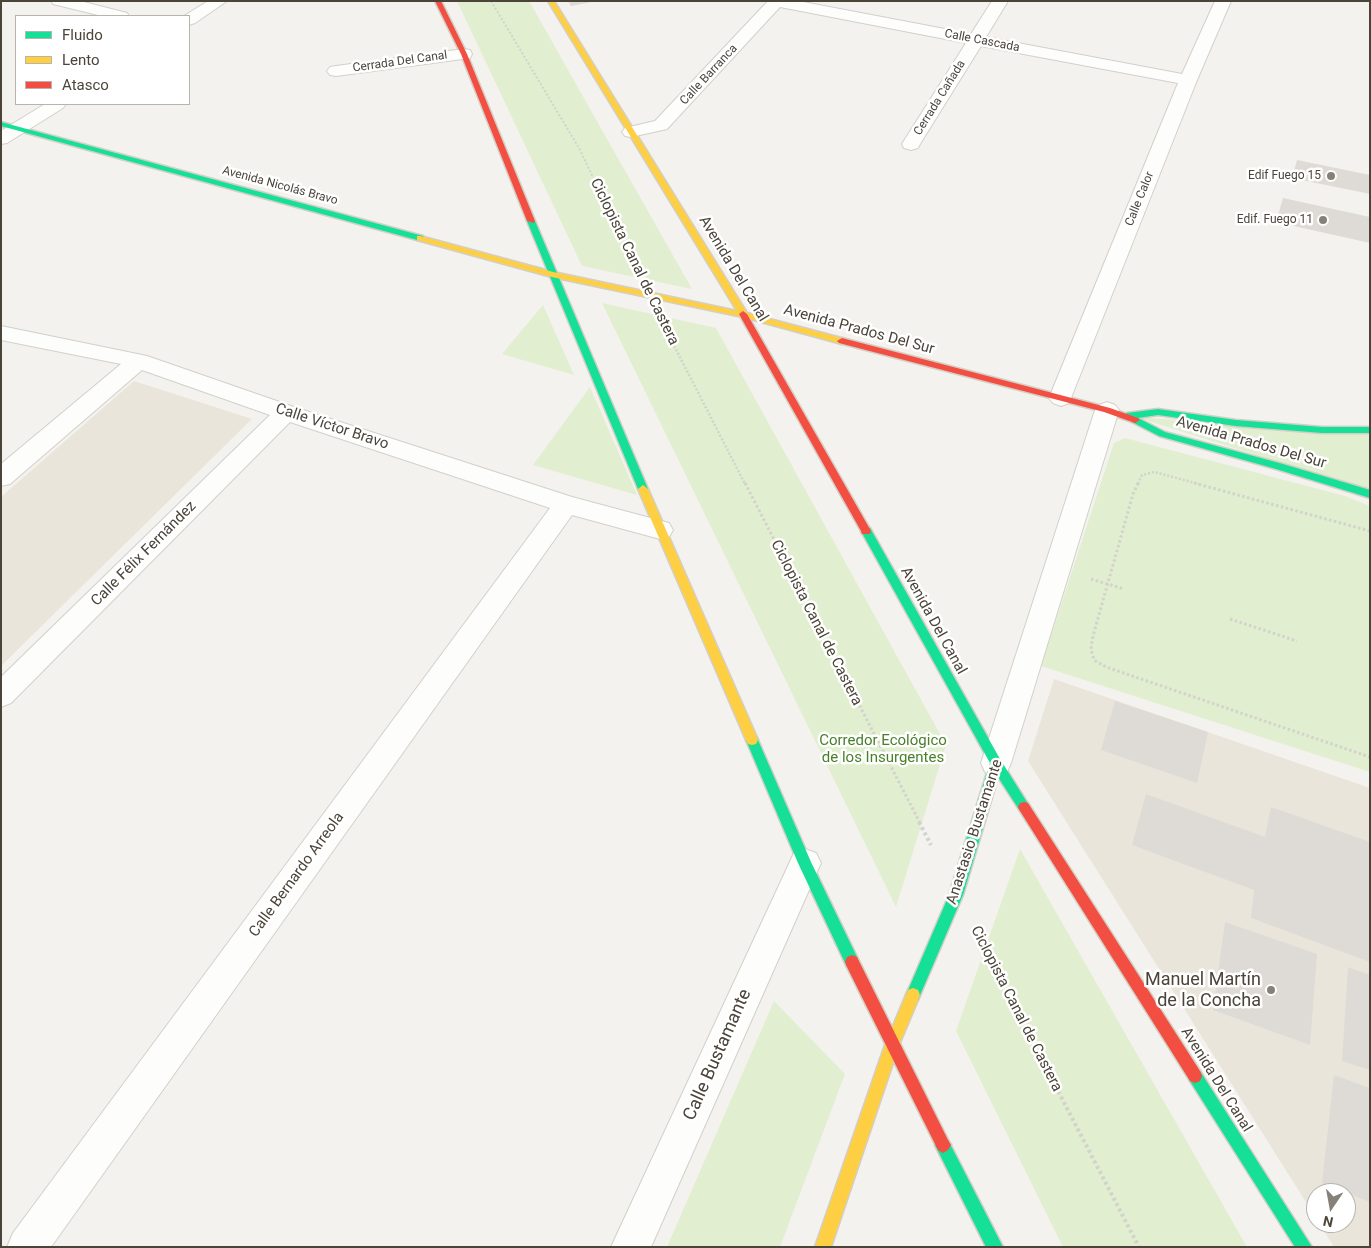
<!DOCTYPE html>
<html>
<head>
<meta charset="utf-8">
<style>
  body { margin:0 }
  #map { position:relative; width:1371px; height:1248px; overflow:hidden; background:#f4f2ee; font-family:Roboto,sans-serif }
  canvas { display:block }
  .frame { position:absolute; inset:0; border:2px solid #4b4439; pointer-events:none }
  .legend { position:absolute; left:15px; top:15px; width:175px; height:90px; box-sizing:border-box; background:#fff; border:1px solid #b7b4b0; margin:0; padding:6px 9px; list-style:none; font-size:15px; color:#4b4439 }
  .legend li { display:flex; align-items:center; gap:10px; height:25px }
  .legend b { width:25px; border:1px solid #b7b4b0 }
  .north { position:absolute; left:1306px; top:1183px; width:50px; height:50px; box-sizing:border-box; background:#fff; border:1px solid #b7b4b0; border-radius:50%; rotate:192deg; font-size:14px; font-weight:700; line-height:20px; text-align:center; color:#4b4439 }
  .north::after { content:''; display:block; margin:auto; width:18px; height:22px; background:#868178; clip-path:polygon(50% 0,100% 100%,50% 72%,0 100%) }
</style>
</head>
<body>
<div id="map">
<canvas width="1371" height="1248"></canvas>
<div class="frame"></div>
<ul class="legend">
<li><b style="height:6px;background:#16e098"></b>Fluido</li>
<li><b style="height:6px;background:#ffcf43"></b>Lento</li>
<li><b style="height:6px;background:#f24e42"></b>Atasco</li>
</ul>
<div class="north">N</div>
</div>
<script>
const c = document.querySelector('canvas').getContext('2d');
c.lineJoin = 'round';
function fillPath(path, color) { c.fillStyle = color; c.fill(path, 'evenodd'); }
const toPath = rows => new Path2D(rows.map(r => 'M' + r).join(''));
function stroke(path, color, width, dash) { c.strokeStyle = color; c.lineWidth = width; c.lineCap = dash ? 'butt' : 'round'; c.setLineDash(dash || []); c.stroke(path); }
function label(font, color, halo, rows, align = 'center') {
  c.font = font + ' Roboto,sans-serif'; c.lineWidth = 5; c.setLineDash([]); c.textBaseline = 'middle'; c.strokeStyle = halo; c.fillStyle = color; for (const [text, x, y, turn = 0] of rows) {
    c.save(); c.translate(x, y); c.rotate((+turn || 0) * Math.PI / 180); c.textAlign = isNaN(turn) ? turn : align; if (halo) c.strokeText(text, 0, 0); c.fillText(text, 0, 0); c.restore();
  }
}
const education = toPath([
  [134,381,252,419,1,666,1,497],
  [1054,679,1370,788,1370,1247,1334,1247,1319,1223,1346,1223,1346,1193,1316,1193,1316,1218,1028,761]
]);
const green = toPath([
  [457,1,529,1,692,289,582,266],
  [602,303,716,328,946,745,896,907],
  [543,305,574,375,502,354],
  [590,387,637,495,533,465],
  [1136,417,1370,434,1370,491],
  [1125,438,1345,496,1370,506,1370,772,1041,666,1114,443],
  [1020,849,1247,1247,1063,1247,956,1031],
  [774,1001,845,1074,780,1247,667,1247]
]);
const building = toPath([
  [568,1,592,1,592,2,571,6],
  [1297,160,1370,175,1370,194,1292,178],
  [1283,198,1370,217,1370,243,1276,222],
  [1115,701,1208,732,1197,783,1101,750],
  [1146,794,1265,837,1271,807,1370,842,1370,962,1251,918,1254,890,1132,845],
  [1225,922,1317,954,1310,1045,1213,1010],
  [1348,967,1370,975,1370,1070,1342,1061],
  [1334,1075,1370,1088,1370,1202,1322,1183]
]);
const pathFar3 = toPath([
  [491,1,579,148,611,215]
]);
const pathFar2 = toPath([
  [610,214,633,261],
  [665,328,745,484],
  [1138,484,1142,475,1154,472,1199,484]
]);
const pathFar1 = toPath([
  [745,483,920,823],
  [1138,483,1133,494,1093,636,1091,649,1094,660,1106,667,1370,757],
  [1194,483,1370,531],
  [1091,579,1124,589],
  [1230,619,1297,641]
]);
const path = toPath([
  [919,822,931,845],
  [978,937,1139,1247]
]);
const street = toPath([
  [51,1,80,1,127,13,129,16,102,16,53,4,51,1],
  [208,1,227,1,195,23,189,25,189,16,184,16,208,1],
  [768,1,798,1,971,34,992,1,1008,1,986,37,1182,74,1215,1,1231,1,1197,80,1069,403,1061,406,1053,403,1049,398,1178,83,981,46,920,144,918,148,911,150,904,148,902,144,966,43,780,7,667,129,631,137,625,136,622,132,625,128,655,121,768,1],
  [464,49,470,50,472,54,470,58,336,76,330,75,327,71,330,67,336,66,464,49],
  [45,104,66,104,63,108,7,143,1,144,1,131,45,104],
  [1,326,147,356,294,407,572,497,669,523,673,530,669,537,660,539,572,515,51,1247,7,1247,13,1233,550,508,290,422,11,703,1,707,1,677,270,415,142,370,10,484,1,486,1,464,121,364,1,340,1,326],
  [1107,402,1115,405,1119,410,1011,763,1007,772,996,776,985,772,981,763,1095,410,1099,405,1107,402],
  [805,849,816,853,821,863,651,1247,611,1247,794,853,805,849]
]);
const fast = toPath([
  [1,122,423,236,424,238,423,240,417,240,1,126,1,122],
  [528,219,535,221,648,489,647,492,643,493,638,489,527,221,528,219],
  [1158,409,1236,420,1322,427,1370,427,1370,433,1322,433,1236,426,1158,415,1138,418,1165,432,1283,464,1370,490,1370,498,1276,469,1159,436,1132,422,1131,419,1124,418,1122,416,1127,413,1158,409],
  [866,527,870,528,1000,759,1030,807,1028,811,1024,812,1020,811,998,777,963,895,918,1000,913,1002,908,1000,906,995,949,895,990,763,861,531,866,527],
  [752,735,756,736,758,740,811,862,857,957,859,962,857,967,852,969,847,967,798,863,746,740,748,736,752,735],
  [1195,1069,1200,1071,1312,1247,1295,1247,1190,1081,1188,1076,1190,1071,1195,1069],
  [943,1137,948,1140,1003,1247,986,1247,935,1145,938,1140,943,1137]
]);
const slow = toPath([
  [548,1,554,1,747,313,845,339,845,343,842,344,743,317,552,277,417,240,417,236,420,236,553,272,737,311,548,1],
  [643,485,648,489,758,740,756,744,752,745,748,744,746,740,638,489,643,485],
  [913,988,918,990,920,995,899,1045,831,1247,815,1247,885,1045,908,990,913,988]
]);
const jam = toPath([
  [435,1,441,1,467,54,535,221,534,223,527,221,461,54,435,1],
  [743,311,747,314,871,531,870,534,862,534,861,531,739,314,743,311],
  [842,338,1110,408,1138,418,1140,420,1135,423,1104,412,839,343,837,341,842,338],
  [1024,802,1028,803,1200,1071,1202,1076,1200,1081,1195,1083,1190,1081,1020,811,1018,807,1020,803,1024,802],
  [852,955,857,957,948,1140,951,1145,948,1150,943,1153,938,1150,847,967,845,962,847,957,852,955]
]);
const markers = [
  [1331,176,5,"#868178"],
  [1323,220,5,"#868178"],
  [1271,990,5,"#868178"]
];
const farStreetnames = [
  ["Calle Cascada",982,41,11],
  ["Cerrada Del Canal",400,62,-8],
  ["Calle Barranca",709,75,-47],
  ["Cerrada Cañada",940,98,-58],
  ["Avenida Nicolás Bravo",280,186,15],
  ["Calle Calor",1140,199,-68]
];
const farPoinames = [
  ["Edif Fuego 15",1321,176],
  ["Edif. Fuego 11",1313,220]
];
const streetNames = [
  ["Ciclopista Canal de Castera",634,262,64],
  ["Avenida Del Canal",733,269,59],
  ["Avenida Prados Del Sur",859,330,15],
  ["Calle Víctor Bravo",332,427,18],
  ["Avenida Prados Del Sur",1251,443,16],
  ["Calle Félix Fernández",144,554,-45],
  ["Avenida Del Canal",933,621,61],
  ["Ciclopista Canal de Castera",816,623,63],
  ["Anastasio Bustamante",975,832,-72],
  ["Calle Bernardo Arreola",297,875,-54],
  ["Ciclopista Canal de Castera",1016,1009,63],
  ["Avenida Del Canal",1216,1080,58]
];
const parkNames = [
  ["Corredor Ecológico",883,741],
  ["de los Insurgentes",883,758]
];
const nearPoinames = [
  ["Manuel Martín",1261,980],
  ["de la Concha",1261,1001]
];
const nearStreetnames = [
  ["Calle Bustamante",718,1055,-66]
];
fillPath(education, '#eae5da');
fillPath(green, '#e1eecf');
fillPath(building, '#dedbd6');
stroke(street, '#d2d0cb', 2);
stroke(fast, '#d3cfc5', 3);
stroke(slow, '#d3cfc5', 3);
stroke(jam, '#d3cfc5', 3);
stroke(pathFar3, '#d3d2cc', 2, [2, 2]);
stroke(pathFar2, '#d3d2cc', 2.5, [2, 2]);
stroke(pathFar1, '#d3d2cc', 3, [2.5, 2.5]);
stroke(path, '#d3d2cc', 4, [3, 3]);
fillPath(street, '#fdfdfc');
fillPath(fast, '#16e098');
fillPath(slow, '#ffcf43');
fillPath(jam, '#f24e42');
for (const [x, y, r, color] of markers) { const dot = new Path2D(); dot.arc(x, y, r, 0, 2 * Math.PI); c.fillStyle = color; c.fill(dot); stroke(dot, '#fff', 2); }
label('12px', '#4b4439', '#fff', farStreetnames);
label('12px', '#4b4439', '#fff', farPoinames, 'right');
label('15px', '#4b4439', '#fff', streetNames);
label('15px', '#4a7f2a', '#fff', parkNames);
label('18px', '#4b4439', '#fff', nearPoinames, 'right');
label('18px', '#4b4439', '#fff', nearStreetnames);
</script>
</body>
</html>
